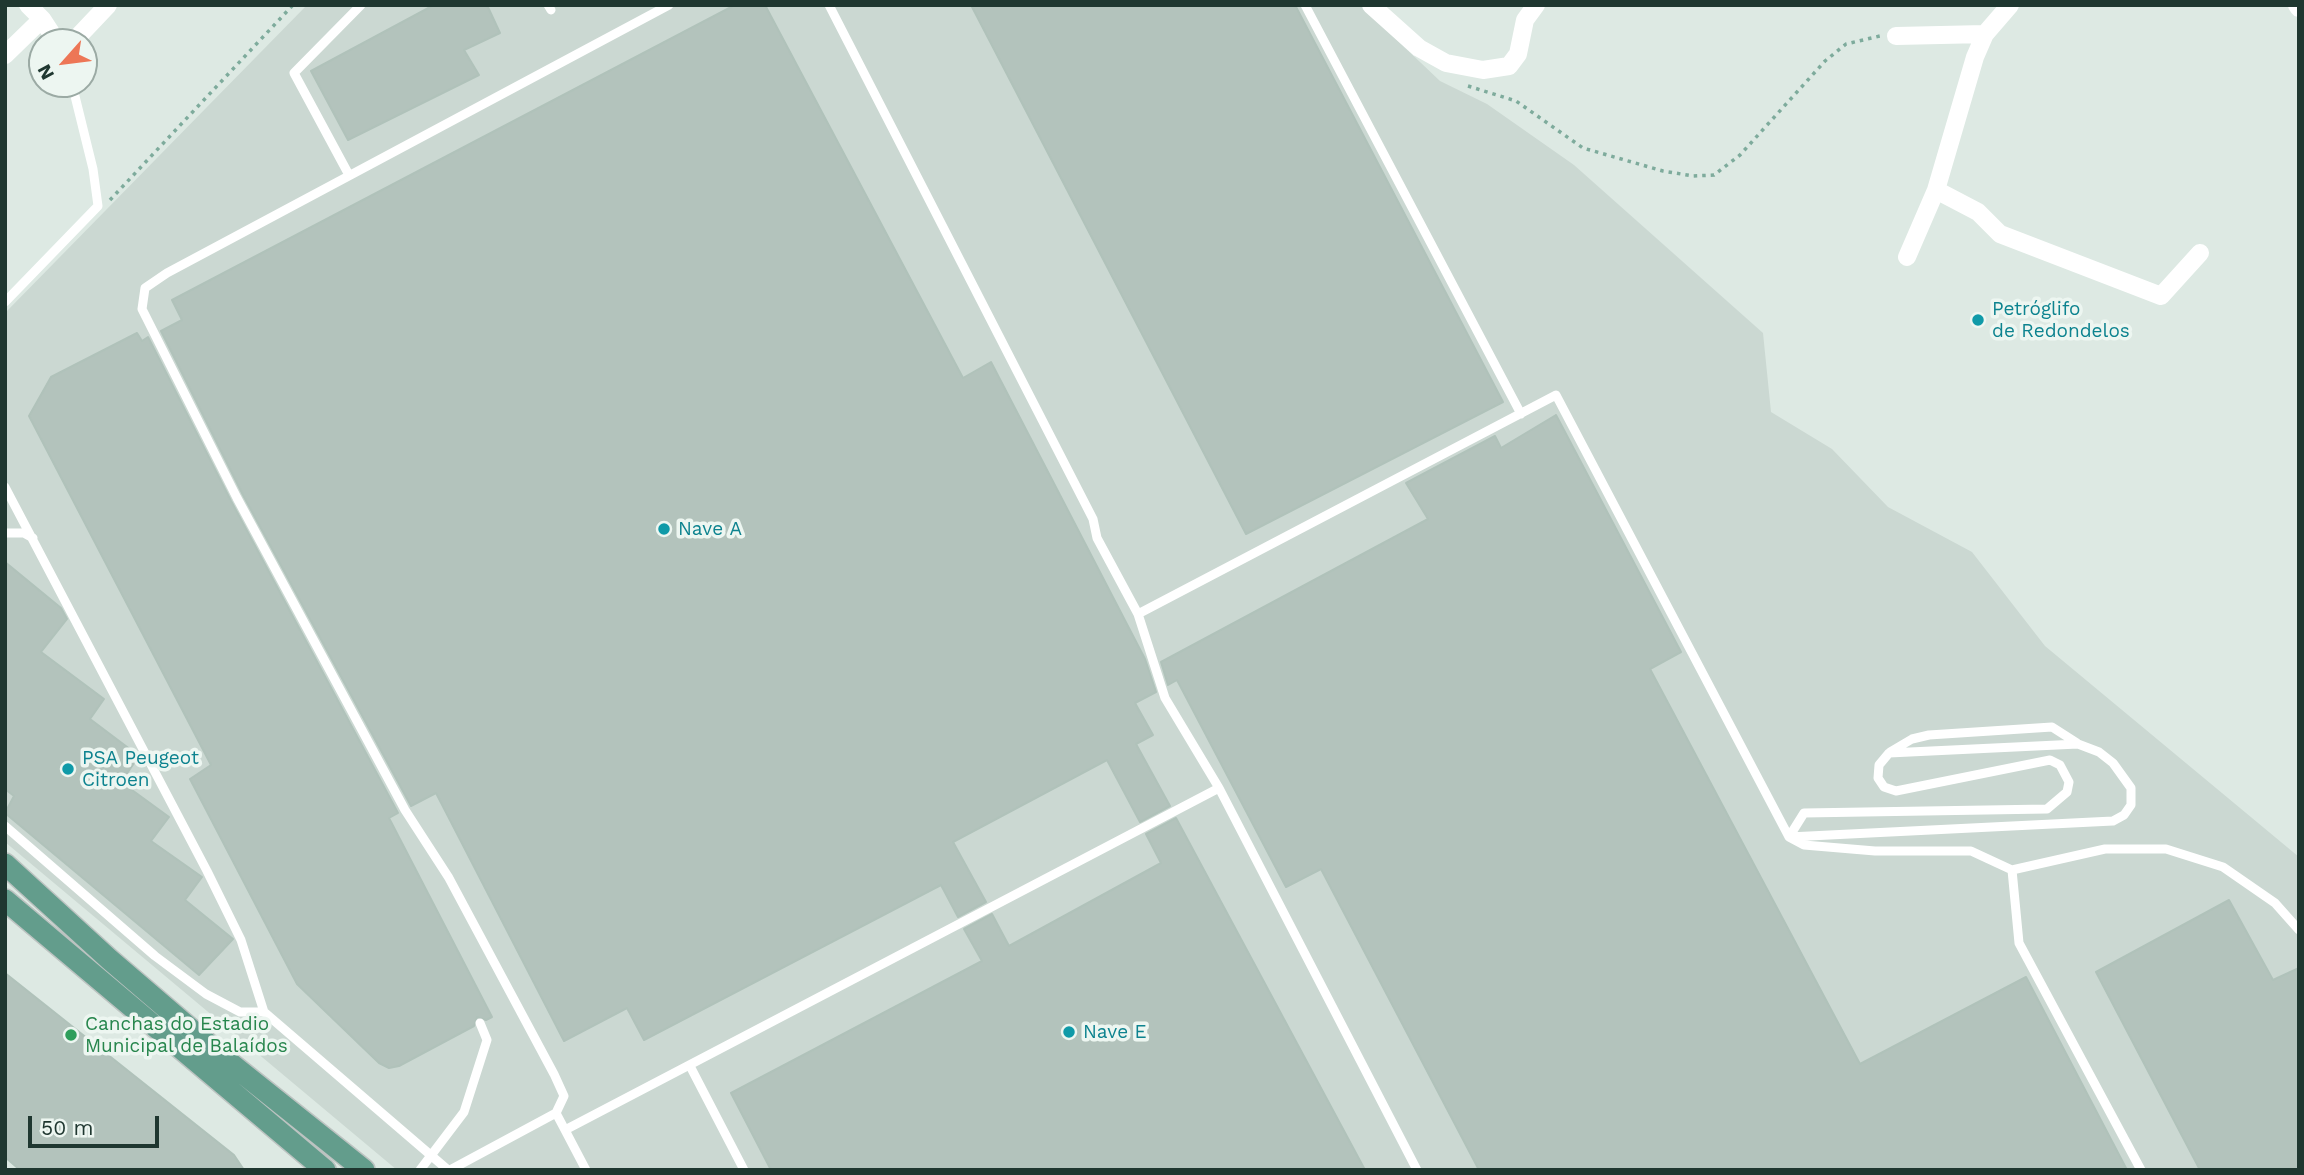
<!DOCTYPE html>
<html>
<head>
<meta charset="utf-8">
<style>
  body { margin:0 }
  #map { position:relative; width:2304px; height:1175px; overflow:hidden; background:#dde9e3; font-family:"Work Sans",sans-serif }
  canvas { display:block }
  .frame { position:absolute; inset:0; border:7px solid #1f3730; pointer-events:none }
  .north { position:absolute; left:28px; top:28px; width:70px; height:70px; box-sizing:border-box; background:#edf6f1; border:2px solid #9baaa4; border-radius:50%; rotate:242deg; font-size:19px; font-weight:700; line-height:28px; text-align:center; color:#1f3730 }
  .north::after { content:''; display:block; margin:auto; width:24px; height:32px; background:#ed7656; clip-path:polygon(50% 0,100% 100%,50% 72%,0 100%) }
  .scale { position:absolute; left:28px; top:1116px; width:131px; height:32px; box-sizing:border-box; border:4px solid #1f3730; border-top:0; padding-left:9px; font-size:21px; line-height:24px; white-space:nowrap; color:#1f3730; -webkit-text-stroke:5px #edf6f1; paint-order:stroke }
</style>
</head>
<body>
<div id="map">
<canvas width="2304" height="1175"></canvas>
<div class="frame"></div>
<div class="north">N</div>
<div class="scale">50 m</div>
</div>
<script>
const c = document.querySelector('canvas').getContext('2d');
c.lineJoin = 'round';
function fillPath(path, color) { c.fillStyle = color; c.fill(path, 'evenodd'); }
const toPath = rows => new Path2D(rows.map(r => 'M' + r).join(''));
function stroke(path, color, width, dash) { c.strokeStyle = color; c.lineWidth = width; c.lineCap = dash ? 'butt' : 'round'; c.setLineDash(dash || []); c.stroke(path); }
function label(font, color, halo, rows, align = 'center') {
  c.font = font + ' "Work Sans",sans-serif'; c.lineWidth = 7; c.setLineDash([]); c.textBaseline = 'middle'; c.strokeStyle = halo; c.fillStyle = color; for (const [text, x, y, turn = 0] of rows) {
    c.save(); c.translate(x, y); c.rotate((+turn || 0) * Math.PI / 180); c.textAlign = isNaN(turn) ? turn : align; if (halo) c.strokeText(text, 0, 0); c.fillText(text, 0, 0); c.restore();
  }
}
const built = toPath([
  [307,5,1360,5,1440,81,1487,104,1574,165,1763,333,1771,412,1832,449,1888,507,1972,552,2045,646,2299,857,2299,1170,397,1170,5,842,5,313]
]);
const building = toPath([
  [434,5,487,5,500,33,464,50,479,75,348,140,311,71,434,5],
  [735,5,765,5,963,378,991,362,1145,659,1156,692,1135,703,1153,735,1136,744,1170,806,1140,822,1107,760,953,842,986,902,958,917,941,885,644,1040,627,1008,564,1041,436,793,411,806,243,495,161,331,182,320,172,300,735,5],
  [971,5,1295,5,1503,402,1246,534,971,5],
  [137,333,142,341,148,337,231,501,398,813,389,818,492,1017,486,1020,477,1017,474,1026,399,1066,389,1068,379,1063,297,984,190,779,211,765,29,416,51,377,137,333],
  [1556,415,1681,652,1650,669,1860,1064,2026,977,2127,1170,1479,1170,1321,869,1286,887,1177,680,1168,685,1161,662,1428,519,1406,483,1495,436,1501,448,1556,415],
  [5,562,61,608,67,619,41,652,104,699,90,719,139,756,121,782,169,817,151,841,202,877,185,900,233,939,199,975,5,813,14,796,5,789,5,562],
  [1176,818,1365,1170,771,1170,731,1093,982,961,964,929,992,914,1009,946,1161,863,1146,834,1176,818],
  [2229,900,2273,980,2299,968,2299,1170,2200,1170,2096,972,2229,900],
  [5,973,234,1155,244,1170,20,1170,5,1157,5,973]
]);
const path = toPath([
  [1468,86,1516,101,1583,148,1663,171,1693,176,1714,175,1740,155,1825,61,1846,44,1880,36],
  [110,200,293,5]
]);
const service = toPath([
  [548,5,551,10],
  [669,5,167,273,145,288,142,309,237,498,405,810,449,878,554,1074,564,1096,556,1113,565,1130,1219,788],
  [829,5,1093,519,1097,538,1138,614,1165,698,1219,788,1417,1170],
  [1305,5,1521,414],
  [349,175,294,73,361,5],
  [5,302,98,206,93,169,72,84],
  [5,487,207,871,241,940,264,1012,448,1170],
  [5,533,24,533,33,538],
  [1138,614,1556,395,1789,837,1804,845,1875,851,1971,851,2012,870,2105,849,2166,849,2223,867,2275,903,2299,930],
  [2078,744,2099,752,2113,763,2131,788,2131,805,2124,815,2113,821,1789,837,1804,813,2047,809,2067,792,2069,782,2060,765,2050,760,1896,791,1884,787,1878,778,1879,765,1889,753,2078,744],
  [1890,752,1912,739,1929,735,2052,727,2077,743],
  [5,826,155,956,206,994,240,1012,264,1012],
  [2012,870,2019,943,2141,1170],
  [690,1066,744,1170],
  [565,1130,586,1170],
  [420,1170,464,1112,487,1040,480,1023],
  [450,1170,556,1113]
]);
const minor = toPath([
  [28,5,42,19,57,42],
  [1371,5,1419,48,1446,63,1483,70,1509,66,1518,54,1525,20,1536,5],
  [2297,5,2299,8],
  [1896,36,1985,34],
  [73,42,108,5],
  [5,55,42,19],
  [1936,190,1978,212,2000,234,2161,296,2200,253],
  [1907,257,1936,190,1975,57,1985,34,2010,5]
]);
const primary = toPath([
  [5,864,109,959,235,1067,364,1170],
  [5,900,325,1170]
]);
const markers = [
  [1978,320,7,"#0f9aa8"],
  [664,529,7,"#0f9aa8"],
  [68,769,7,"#0f9aa8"],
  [1069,1032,7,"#0f9aa8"],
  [71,1035,7,"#2e9e5b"]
];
const cultureNames = [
  ["Petróglifo",1992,309],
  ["de Redondelos",1992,331],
  ["Nave A",678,529],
  ["PSA Peugeot",82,758],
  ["Citroen",82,780],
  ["Nave E",1083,1032]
];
const leisureNames = [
  ["Canchas do Estadio",85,1024],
  ["Municipal de Balaídos",85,1046]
];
fillPath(built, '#cbd8d2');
fillPath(building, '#b3c3bc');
stroke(building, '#b0c2ba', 2);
stroke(primary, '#bcc3c1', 24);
stroke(path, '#7eab9c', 3.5, [3.5, 5]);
stroke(service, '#fff', 9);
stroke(minor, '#fff', 18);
stroke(primary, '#639d8c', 21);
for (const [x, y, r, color] of markers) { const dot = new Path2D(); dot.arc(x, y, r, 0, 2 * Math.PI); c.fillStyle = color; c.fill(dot); stroke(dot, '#edf6f1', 2.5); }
label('19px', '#0d838f', '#edf6f1', cultureNames, 'left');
label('19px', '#27864d', '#edf6f1', leisureNames, 'left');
</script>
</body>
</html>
